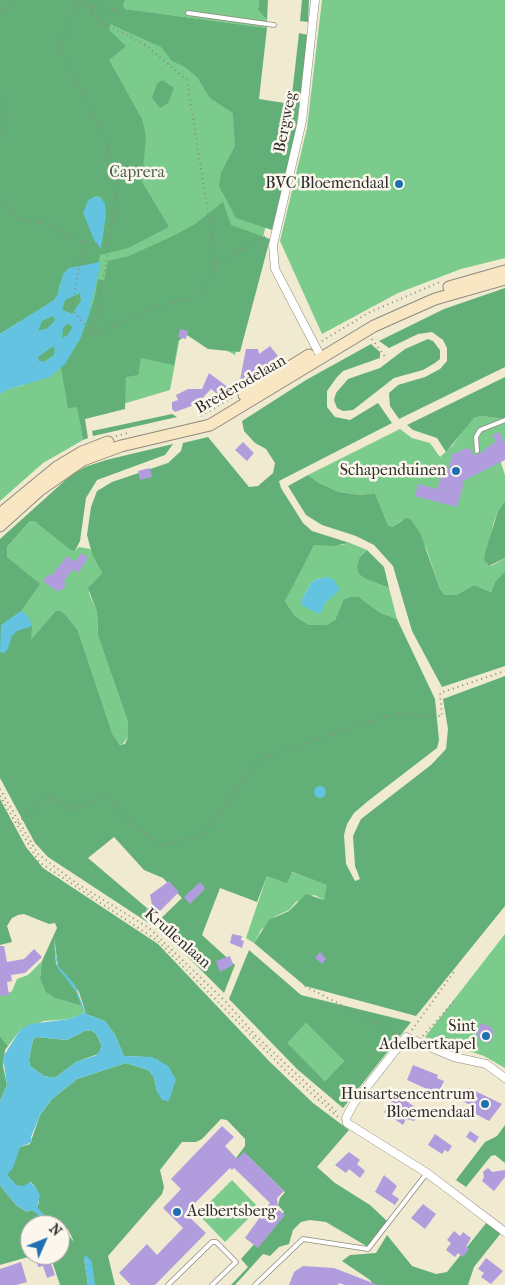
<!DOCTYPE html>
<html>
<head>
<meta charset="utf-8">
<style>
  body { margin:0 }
  #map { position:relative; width:505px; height:1285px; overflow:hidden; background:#f0ead1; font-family:"IM FELL French Canon",serif }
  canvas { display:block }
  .north { position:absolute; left:20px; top:1215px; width:50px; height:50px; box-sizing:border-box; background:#fbf7ec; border:1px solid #a8a59f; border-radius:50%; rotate:46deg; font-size:14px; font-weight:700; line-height:20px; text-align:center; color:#2b2b2b }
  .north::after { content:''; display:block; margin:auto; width:18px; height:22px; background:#1f6fb2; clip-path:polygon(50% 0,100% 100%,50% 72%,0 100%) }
</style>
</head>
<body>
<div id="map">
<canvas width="505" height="1285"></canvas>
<div class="north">N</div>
</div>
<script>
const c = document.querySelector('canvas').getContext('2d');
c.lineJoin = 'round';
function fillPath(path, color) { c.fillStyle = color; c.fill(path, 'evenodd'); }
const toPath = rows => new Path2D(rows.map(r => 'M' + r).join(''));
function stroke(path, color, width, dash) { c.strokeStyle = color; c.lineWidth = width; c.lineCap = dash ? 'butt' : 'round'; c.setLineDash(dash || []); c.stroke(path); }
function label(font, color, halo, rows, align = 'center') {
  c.font = font + ' "IM FELL French Canon",serif'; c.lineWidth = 5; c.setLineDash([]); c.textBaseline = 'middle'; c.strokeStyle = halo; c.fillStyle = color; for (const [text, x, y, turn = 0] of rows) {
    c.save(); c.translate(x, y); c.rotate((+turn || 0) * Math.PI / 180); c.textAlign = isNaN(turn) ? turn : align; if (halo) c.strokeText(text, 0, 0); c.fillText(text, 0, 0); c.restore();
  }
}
const green = toPath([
  [0,0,118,10,254,102,294,107,235,355,182,326,170,390,79,417,83,440,43,463,0,501,0,394,5,390,24,385],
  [125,0,259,0,258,10,267,20,267,28,124,9,123,6],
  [322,0,505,0,505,258,461,269,398,293,322,334,280,241,307,128],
  [481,416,505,419,505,445,501,463,505,475,505,501,498,511,493,525,486,563,490,566,493,565,505,558,505,571,495,582,491,592,474,585,456,595,445,595,440,589,426,548,402,520,392,527,388,525,375,493,360,495,339,492,319,483,308,475,400,429,412,438,430,443,440,457,452,446,469,423,474,418],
  [30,521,34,521,75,551,79,547,90,549,102,573,90,586,89,593,97,612,98,636,128,722,128,737,122,745,118,743,113,735,78,631,35,637,31,640,21,611,19,568,7,557,7,547],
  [350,543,367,550,360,557,368,580,389,588,397,619,379,612,359,597,343,600,335,620,326,625,309,625,295,616,285,601,307,555,314,545,342,545],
  [327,577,330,597,322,607,301,601,311,583,317,579],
  [291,872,328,885,324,900,314,895,296,902,289,910,276,916,261,930,254,943,246,938,267,876],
  [505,934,505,1068,484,1056,425,1037],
  [42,961,40,978,56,998,82,1006,84,1013,69,1019,44,1021,20,1030,8,1046,0,1036,0,987,8,993,12,991,17,979,28,975],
  [306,1023,344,1061,325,1081,286,1043],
  [232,1180,259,1208,225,1242,198,1214]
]);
const forest = toPath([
  [0,0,125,0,123,6,125,9,267,28,259,99,291,104,299,33,308,35,296,131,272,230,236,218,219,186,221,173,235,146,233,113,210,98,197,77,185,67,172,61,161,47,110,24,109,30,126,46,109,60,142,119,146,136,142,182,169,227,128,248,100,255,99,262,85,266,59,284,58,294,54,300,0,334],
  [97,196,102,198,106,214,101,248,91,232,93,197],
  [259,0,268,0,267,20,258,10],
  [302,0,309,0,308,22,300,21],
  [162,80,174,88,168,103,160,108,152,98,157,84],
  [223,202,231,225,270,239,240,352,208,349,187,335,178,341,174,365,141,358,138,375,126,377,125,409,85,419,88,438,83,440,77,407,68,408,61,368,80,339,94,300,98,279,104,281,108,261,129,256,173,236,195,224],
  [505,288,505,367,399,419,390,406,389,393,398,385,425,377,440,369,447,361,447,348,443,340,432,332,418,334,389,348,379,341,444,309],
  [80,293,81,301,72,314,62,310,65,300],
  [53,316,55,320,51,325,46,329,37,331,42,321],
  [67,324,73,326,72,328,68,335,62,338,63,328],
  [428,339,433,341,440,350,440,359,435,363,423,370,394,378,353,410,343,411,337,408,334,400,336,393,348,379,380,368,405,349],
  [371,344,380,352,380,358,343,371,337,377,327,391,327,407,335,417,350,420,378,403,392,423,279,481,281,488,303,523,312,531,350,543,333,546,314,545,285,601,295,616,309,625,326,625,335,620,343,600,351,597,359,597,379,612,397,619,435,699,439,740,437,748,368,801,354,813,347,824,344,835,346,864,355,881,360,879,355,866,353,836,361,819,431,765,446,749,448,729,443,699,505,676,505,906,416,1016,305,986,254,943,269,920,289,911,306,894,324,900,327,885,292,872,287,883,267,876,257,902,220,888,202,935,235,965,224,993,167,936,153,926,182,898,163,878,144,870,114,837,88,858,154,914,147,922,48,857,35,843,0,778,0,539,70,476,85,467,106,460,173,444,165,455,97,480,86,498,80,541,75,551,71,550,34,521,30,521,7,547,7,557,40,584,21,611,28,616,32,626,31,640,56,611,61,611,67,617,78,631,113,735,120,745,125,744,128,737,128,722,98,636,97,612,88,588,102,573,92,554,87,535,91,507,97,491,112,482,168,463,181,451,183,443,208,437,249,487,258,486,273,473,275,463,266,449,255,443,244,431,242,421,306,380],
  [52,347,55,348,54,355,43,362,39,361,38,357],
  [505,377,505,419,481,416,474,418,446,452,437,438,413,430,407,425],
  [172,414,177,417,93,436,92,431],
  [308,475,319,483,339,492,360,495,375,493,388,525,392,527,406,518,411,520,420,533,440,589,445,595,456,595,474,585,491,592,495,582,505,571,505,666,442,687,412,631,393,566,374,545,356,536,322,525,306,515,288,486],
  [505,501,505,558,489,566,484,560,485,553,498,511],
  [367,550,384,567,389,588,368,580,359,574,357,566,360,557],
  [0,799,26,847,43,868,158,944,270,1062,313,1103,349,1130,317,1167,335,1183,370,1205,387,1221,368,1247,326,1222,310,1220,301,1222,293,1230,289,1244,279,1247,270,1256,263,1254,235,1285,231,1285,248,1267,241,1259,256,1242,258,1244,284,1212,278,1205,280,1198,285,1192,247,1155,240,1162,236,1158,245,1146,245,1139,227,1120,221,1119,202,1139,196,1142,182,1142,160,1170,164,1187,162,1194,108,1256,115,1285,95,1285,84,1258,88,1285,60,1285,50,1255,60,1255,60,1231,66,1232,74,1242,68,1229,60,1225,53,1225,43,1214,39,1213,37,1207,39,1202,36,1188,31,1182,23,1187,16,1185,7,1175,20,1147,30,1144,40,1115,52,1099,77,1079,126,1063,148,1070,154,1077,157,1092,171,1089,175,1083,158,1060,146,1057,124,1056,115,1035,105,1021,86,1014,79,992,58,966,54,937,56,964,76,991,82,1006,55,998,46,992,40,978,42,961,57,928,55,923,49,924,24,914,18,915,12,918,7,926,12,942,0,945],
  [249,950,301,995,411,1022,343,1108,297,1069,229,999],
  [306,1023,344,1061,325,1081,287,1043],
  [91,1030,96,1034,102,1046,98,1054,76,1062,55,1078,44,1076,30,1066,29,1060,33,1040,36,1037,67,1040,85,1031],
  [0,1036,8,1046,5,1050,3,1066,7,1085,0,1101],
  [505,1125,505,1163,495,1155,491,1156,466,1187,456,1180,485,1142,497,1136],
  [0,1185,16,1205,27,1212,31,1210,37,1213,46,1225,30,1225,30,1255,35,1255,0,1265],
  [487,1222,501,1233,474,1267,468,1285,374,1285,370,1280,342,1261,350,1255,376,1253,387,1235,412,1266,436,1274,447,1272]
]);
const water = toPath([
  [97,196,105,203,106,214,101,248,95,242,83,213,88,200],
  [101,262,89,315,80,339,65,364,50,377,6,390,0,394,0,334,54,300,58,294,63,274,69,268],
  [80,293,81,301,72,314,62,310,65,300],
  [53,316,55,320,51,325,46,329,38,331,42,321],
  [67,324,71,324,72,328,68,335,62,338,63,328],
  [52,347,55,348,54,355,44,362,39,361,38,357],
  [327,577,334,580,340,590,325,603,321,613,317,613,302,605,301,601,311,583,317,579],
  [21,611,28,616,32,626,17,631,12,636,8,649,4,653,0,652,1,625],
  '314 792a6 6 0 1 1 12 0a6 6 0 1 1-12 0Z',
  [53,936,58,966,75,985,86,1014,105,1021,115,1035,124,1056,152,1057,168,1066,176,1079,170,1098,168,1101,162,1100,157,1092,154,1077,148,1070,126,1063,77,1079,52,1099,40,1115,31,1137,32,1142,20,1147,13,1168,7,1175,16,1185,23,1186,30,1182,36,1188,40,1195,37,1207,53,1225,46,1225,36,1213,31,1210,27,1212,16,1205,0,1185,0,1101,7,1085,3,1057,20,1030,31,1024,69,1019,84,1013,76,991,57,967],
  [91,1030,96,1034,102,1046,97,1055,76,1062,55,1078,44,1076,30,1066,29,1060,33,1040,36,1037,67,1040,85,1031],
  [86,1255,92,1262,95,1285,88,1285,84,1258]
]);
const building = toPath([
  [180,329,188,331,186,339,178,337],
  [270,346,278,356,245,381,240,380,246,349,258,349,259,354],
  [209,373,229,388,221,397,211,389,197,404,175,412,172,409,172,402,178,400,176,395,188,389,202,389],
  [499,432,505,443,505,460,461,482,464,483,457,507,415,496,418,484,437,489,442,473,447,474,453,452,457,453,466,448,470,449,474,455,479,454,496,441,492,435],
  [243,442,254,453,247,461,235,450],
  [150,468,152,477,140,480,138,471],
  [81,553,88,558,78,573,73,569,64,581,66,585,61,591,59,589,58,592,43,581,49,574,51,576,67,556,75,562],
  [169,881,179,892,158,913,156,911,145,911,152,905,150,895],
  [200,882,205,888,204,890,190,904,184,897],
  [232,934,242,936,241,940,244,941,242,948,230,943],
  [0,946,4,946,7,962,24,959,34,949,42,957,25,973,11,975,12,981,7,982,9,995,0,996],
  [320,952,326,959,322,964,315,958],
  [230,956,233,965,220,972,216,961],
  [481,1023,491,1027,494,1033,490,1043,480,1040,477,1034],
  [413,1065,438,1075,437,1078,444,1081,438,1094,407,1080],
  [469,1088,502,1104,489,1121,468,1110,470,1105,462,1101],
  [396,1094,418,1109,417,1111,420,1113,414,1121,406,1119,403,1125,384,1112],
  [222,1126,234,1137,225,1146,237,1159,244,1152,284,1191,277,1198,278,1209,285,1215,258,1248,245,1238,270,1203,234,1168,232,1170,230,1168,185,1213,206,1233,155,1285,131,1285,119,1273,147,1244,157,1255,183,1228,163,1208,181,1189,171,1179],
  [470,1131,479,1137,475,1143,466,1137],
  [435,1134,452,1146,448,1152,445,1150,442,1154,428,1145],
  [349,1152,360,1160,357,1164,365,1171,360,1178,349,1169,346,1173,335,1165],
  [488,1168,492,1172,505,1170,505,1177,494,1191,482,1181,484,1177,483,1172],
  [384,1175,397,1186,392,1194,399,1199,395,1205,375,1192],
  [423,1204,436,1214,425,1229,411,1218],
  [454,1231,460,1236,463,1232,471,1238,466,1247,469,1249,463,1257,458,1253,455,1257,446,1250,451,1243,447,1240],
  [36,1255,48,1255,55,1275,47,1278,43,1266,38,1267],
  [486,1258,503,1271,491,1284,481,1277,484,1273,478,1269],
  [21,1262,27,1282,16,1285,0,1285,0,1269],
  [303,1266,334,1268,378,1285,345,1285,339,1283,338,1285,289,1285,294,1272]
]);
const path = toPath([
  [76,0,93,15],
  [80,0,59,47,106,141,117,187,109,246,84,242],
  [92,7,119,10],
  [0,12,15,0],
  [0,94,6,111,0,138],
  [0,198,16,218,53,225,70,238,83,242,72,309,93,335,145,311,200,295,216,264,187,80,144,44,102,23,93,15,90,0],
  [216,264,268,235],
  [93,335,109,246],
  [372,339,386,358],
  [322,341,370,312,440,282],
  [201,416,233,397],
  [116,436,128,433],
  [0,789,38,854,76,883,149,928,225,1001,256,1036,339,1114],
  [0,796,39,862,158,941,285,1070,339,1118],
  [18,823,46,797,74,810,106,794,117,811,159,845,199,837,260,759,392,714,442,716,440,693,505,671],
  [305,986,399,1035],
  [412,1030,456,969],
  [423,1036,455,1000]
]);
const lane = toPath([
  [188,13,274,25],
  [477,451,476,437,480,430,505,420],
  [168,1285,212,1242,216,1242,236,1262,212,1285],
  [255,1285,303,1239,368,1249,427,1173]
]);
const street = toPath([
  [315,0,302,121,273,245,275,269,321,357],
  [505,1078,486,1064,454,1057,406,1037,354,1103,346,1118,347,1123,427,1173,505,1232]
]);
const secondary = toPath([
  [449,287,505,271],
  [244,395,309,355],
  [0,514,57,467,82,452,108,442],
  [0,526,40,490,83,460,121,446,210,425,374,326,435,299,505,279]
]);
const markers = [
  [399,184,5,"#1f6fb2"],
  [456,471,5,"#1f6fb2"],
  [486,1036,5,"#1f6fb2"],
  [485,1104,5,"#1f6fb2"],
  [177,1212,5,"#1f6fb2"]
];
const streetNames = [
  ["Bergweg",286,122,-79],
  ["Brederodelaan",241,385,-30],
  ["Krullenlaan",177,939,41]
];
const parkNames = [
  ["Caprera",137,173]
];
const poiNames = [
  ["BVC Bloemendaal",389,184],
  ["Schapenduinen",446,471],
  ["Sint",476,1027],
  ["Adelbertkapel",476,1045],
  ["Huisartsencentrum",475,1095],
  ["Bloemendaal",475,1113],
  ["Aelbertsberg",187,1212,"left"]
];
fillPath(green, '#7acb8c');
fillPath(forest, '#63af78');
fillPath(water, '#63c3e1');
fillPath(building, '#b19dde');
stroke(lane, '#8e8a7e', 5.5);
stroke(street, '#8e8a7e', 9);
stroke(secondary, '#8e8a7e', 13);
stroke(path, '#8e8a7e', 2, [1, 4]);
stroke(lane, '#fff', 4);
stroke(street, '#fff', 8);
stroke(secondary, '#f9e7c3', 11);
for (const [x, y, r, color] of markers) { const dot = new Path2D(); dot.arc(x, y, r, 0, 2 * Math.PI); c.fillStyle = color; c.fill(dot); stroke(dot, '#fbf7ec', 2); }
label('16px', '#2b2b2b', '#fbf7ec', streetNames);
label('16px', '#435b48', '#fbf7ec', parkNames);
label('16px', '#2b2b2b', '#fbf7ec', poiNames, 'right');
</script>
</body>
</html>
